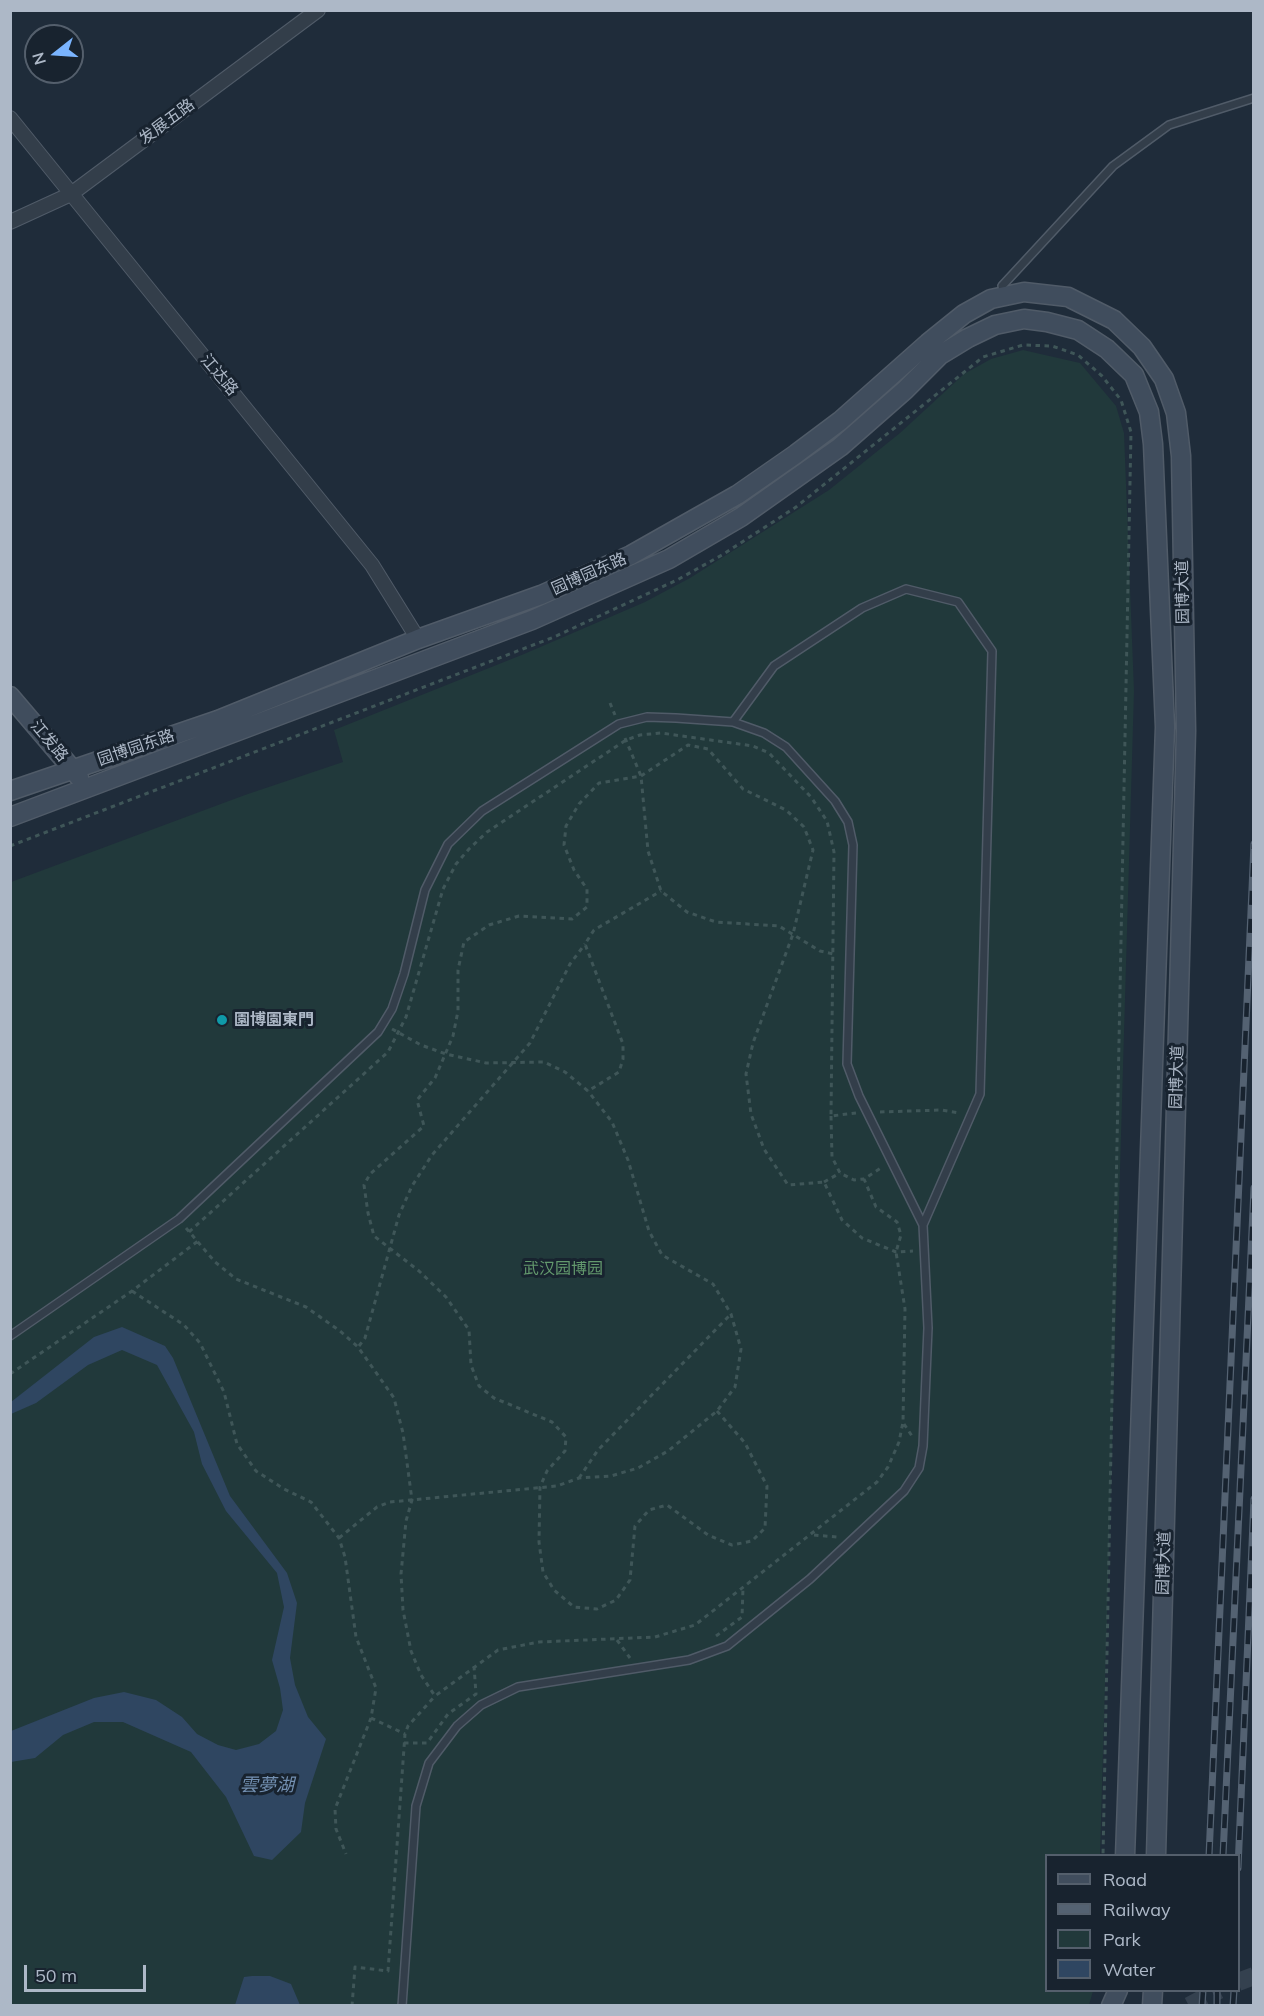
<!DOCTYPE html>
<html>
<head>
<meta charset="utf-8">
<style>
  body { margin:0 }
  #map { position:relative; width:1264px; height:2016px; overflow:hidden; background:#1f2c3a; font-family:Mulish,sans-serif }
  canvas { display:block }
  .frame { position:absolute; inset:0; border:12px solid #adb8c7; pointer-events:none }
  .legend { position:absolute; left:1045px; top:1854px; width:195px; height:138px; box-sizing:border-box; background:#18232f; border:2px solid #545f6c; margin:0; padding:8px 10px; list-style:none; font-size:18px; color:#adb8c7 }
  .legend li { display:flex; align-items:center; gap:12px; height:30px }
  .legend b { width:30px; border:2px solid #545f6c }
  .north { position:absolute; left:24px; top:24px; width:60px; height:60px; box-sizing:border-box; background:#18232f; border:2px solid #545f6c; border-radius:50%; rotate:253deg; font-size:16px; font-weight:700; line-height:24px; text-align:center; color:#adb8c7 }
  .north::after { content:''; display:block; margin:auto; width:21px; height:27px; background:#7ab4ff; clip-path:polygon(50% 0,100% 100%,50% 72%,0 100%) }
  .scale { position:absolute; left:24px; top:1965px; width:122px; height:27px; box-sizing:border-box; border:3px solid #adb8c7; border-top:0; padding-left:8px; font-size:18px; line-height:21px; white-space:nowrap; color:#adb8c7; -webkit-text-stroke:4px #18232f; paint-order:stroke }
</style>
</head>
<body>
<div id="map">
<canvas width="1264" height="2016"></canvas>
<div class="frame"></div>
<ul class="legend">
<li><b style="height:8px;background:#404d5d"></b>Road</li>
<li><b style="height:8px;background:#546272"></b>Railway</li>
<li><b style="height:16px;background:#21393b"></b>Park</li>
<li><b style="height:16px;background:#2f4661"></b>Water</li>
</ul>
<div class="north">N</div>
<div class="scale">50 m</div>
</div>
<script>
const c = document.querySelector('canvas').getContext('2d');
c.lineJoin = 'round';
function fillPath(path, color) { c.fillStyle = color; c.fill(path, 'evenodd'); }
const toPath = rows => new Path2D(rows.map(r => 'M' + r).join(''));
function stroke(path, color, width, dash) { c.strokeStyle = color; c.lineWidth = width; c.lineCap = dash ? 'butt' : 'round'; c.setLineDash(dash || []); c.stroke(path); }
function label(font, color, halo, rows, align = 'center') {
  c.font = font + ' Mulish,"Noto Sans SC",sans-serif'; c.lineWidth = 6; c.setLineDash([]); c.textBaseline = 'middle'; c.strokeStyle = halo; c.fillStyle = color; for (const [text, x, y, turn = 0] of rows) {
    c.save(); c.translate(x, y); c.rotate((+turn || 0) * Math.PI / 180); c.textAlign = isNaN(turn) ? turn : align; if (halo) c.strokeText(text, 0, 0); c.fillText(text, 0, 0); c.restore();
  }
}
const green = toPath([
  [1023,350,1080,363,1116,406,1124,433,1134,691,1100,1855,1046,1856,1046,1990,1093,1991,1089,2005,11,2006,11,882,245,795,343,762,334,730,524,654,645,602,690,578,829,490,900,433,964,374,991,359]
]);
const water = toPath([
  [122,1327,165,1346,173,1358,230,1496,287,1573,297,1603,290,1658,295,1685,308,1717,326,1739,305,1803,301,1832,272,1860,254,1856,226,1797,191,1752,123,1722,94,1722,63,1735,35,1758,11,1762,11,1731,94,1698,124,1692,156,1700,182,1717,197,1734,218,1745,236,1750,259,1744,276,1731,283,1710,280,1688,272,1660,284,1607,277,1573,226,1511,202,1464,194,1432,157,1365,122,1350,88,1365,36,1403,11,1414,11,1402,94,1337],
  [252,1976,270,1976,291,1984,300,2005,235,2005,244,1977]
]);
const secondaryTunnel = toPath([
  [1238,1982,1254,1976],
  [1189,2006,1219,1990]
]);
const path = toPath([
  [610,703,615,715],
  [625,738,641,776,648,851,661,891,687,912,716,922,779,926,820,951,833,954],
  [10,846,554,637,677,580,722,555,796,507,983,357,1023,345,1052,346,1078,355,1102,376,1121,400,1131,432,1103,1856],
  [392,1029,421,1045,446,1054,486,1063,544,1062,565,1072,588,1091,619,1072,623,1059,623,1044,585,944,594,930,661,891],
  [880,1112,941,1110,960,1113],
  [831,1116,832,1157,840,1173,854,1180,864,1179],
  [824,1182,840,1173],
  [186,1228,215,1262,236,1279,306,1307,340,1331,358,1347,394,1398,403,1433,412,1500,406,1521,401,1574,403,1610,411,1651,421,1675,435,1696,498,1650,539,1642,655,1637,695,1625,877,1482,888,1467,899,1442,903,1422,905,1309,896,1252,901,1235,897,1222,876,1207,864,1179,881,1168],
  [189,1232,388,1052,406,1017,443,889,456,864,469,849,487,832,626,740,640,735,661,733,753,746,769,753,811,797,827,821,834,852,831,1116,856,1113],
  [132,1291,184,1325,200,1343,224,1392,237,1444,256,1471,284,1489,311,1502,339,1538,345,1557,356,1637,376,1688,371,1718,335,1809,336,1829,346,1854],
  [359,1346,365,1338,399,1215,412,1186,432,1155,530,1043,570,964,585,944],
  [10,1374,132,1291,198,1241],
  [717,1411,745,1443,767,1486,765,1528,752,1541,732,1545,708,1535,667,1505,649,1510,635,1526,630,1580,616,1600,597,1609,574,1607,554,1590,543,1572,539,1542,540,1487,547,1471,565,1451,566,1437,552,1422,494,1398,479,1386,471,1365,469,1330,446,1297,419,1271,374,1236,368,1213,364,1185,370,1174,424,1126,417,1100,435,1078,453,1036,458,1011,458,970,464,942,489,925,519,916,572,919,587,907,587,889,574,870,564,845,566,826,579,804,599,783,641,776,688,745,708,749,743,789,786,810,804,827,813,850,793,934,753,1043,746,1074,751,1114,764,1149,788,1185,824,1182,842,1220,862,1238,896,1252,913,1251],
  [904,1424,912,1436],
  [579,1478,598,1450,731,1314],
  [814,1535,837,1537],
  [339,1538,377,1507,390,1502,557,1486,579,1478,611,1476,638,1468,668,1451,717,1411,735,1387,741,1349,731,1314,713,1284,662,1255,649,1231,628,1160,612,1122,588,1091],
  [716,1636,742,1617,743,1588],
  [617,1640,630,1658],
  [371,1718,405,1734],
  [404,1743,427,1743,448,1714,476,1694,474,1666],
  [352,2006,355,1967,388,1971,405,1734,408,1726,435,1696]
]);
const lane = toPath([
  [1004,294,1002,286,1113,166,1169,125,1254,98],
  [733,722,774,666,862,608,906,589,958,602,992,651,980,1094,923,1225],
  [10,1336,179,1219,378,1032,392,1009,404,974,425,890,448,844,482,811,619,724,647,717,676,718,733,722,764,733,786,747,835,801,848,822,853,845,847,1064,859,1096,923,1225,928,1328,923,1446,919,1468,904,1491,810,1579,727,1646,689,1660,518,1687,481,1705,457,1726,429,1763,416,1806,402,2006]
]);
const street = toPath([
  [10,118,372,565,418,639],
  [10,222,71,194,318,10]
]);
const secondary = toPath([
  [10,696,79,777],
  [10,791,218,720,418,639,541,595,631,555,737,495,796,454,840,421,928,343,964,314,991,299,1024,292,1068,297,1114,320,1142,347,1164,379,1176,413,1181,456,1186,731,1156,1856],
  [10,817,532,620,669,559,741,517,840,447,905,390,940,355,968,338,995,325,1024,319,1047,322,1078,330,1107,349,1134,375,1149,412,1153,444,1165,727,1125,1856],
  [1111,2006,1118,1990],
  [1152,2006,1153,1990]
]);
const rail = toPath([
  [1209,1856,1254,844],
  [1223,1856,1254,1188],
  [1238,1868,1254,1499],
  [1202,2006,1203,1990],
  [1217,2006,1217,1990],
  [1233,2006,1234,1990]
]);
const markers = [
  [222,1020,6,"#0f9aa8"]
];
const streetNames = [
  ["发展五路",167,122,-37],
  ["江达路",219,375,50],
  ["园博园东路",589,574,-24],
  ["园博大道",1183,592,-91],
  ["江发路",49,741,50],
  ["园博园东路",136,748,-19],
  ["园博大道",1177,1077,-88],
  ["园博大道",1164,1563,-88]
];
const poiNames = [
  ["園博園東門",234,1020]
];
const parkNames = [
  ["武汉园博园",563,1269]
];
const waterNames = [
  ["雲夢湖",267,1786]
];
fillPath(green, '#21393b');
fillPath(water, '#2f4661');
stroke(secondaryTunnel, '#34414f', 18, [18, 9]);
stroke(lane, '#505b68', 10);
stroke(street, '#505b68', 16);
stroke(secondary, '#505b68', 21);
stroke(path, '#3f5658', 3, [4.5, 4.5]);
stroke(lane, '#333e4a', 7);
stroke(street, '#333e4a', 14);
stroke(secondary, '#404d5d', 18);
stroke(rail, '#546272', 7);
stroke(rail, '#18232f', 4.5, [14]);
for (const [x, y, r, color] of markers) { const dot = new Path2D(); dot.arc(x, y, r, 0, 2 * Math.PI); c.fillStyle = color; c.fill(dot); stroke(dot, '#18232f', 2); }
label('16px', '#adb8c7', '#18232f', streetNames);
label('bold 16px', '#adb8c7', '#18232f', poiNames, 'left');
label('16px', '#63996d', '#18232f', parkNames);
label('italic 18px', '#7390b2', '#18232f', waterNames);
</script>
</body>
</html>
